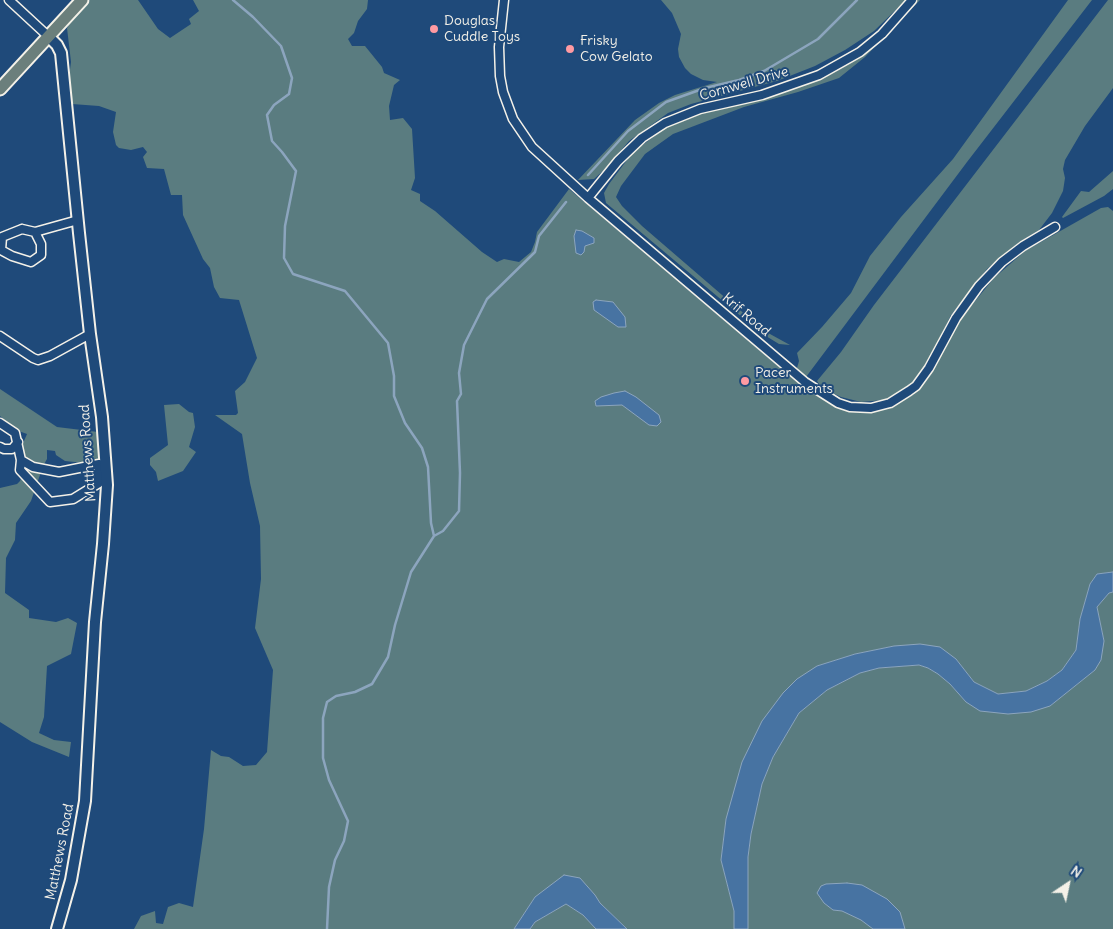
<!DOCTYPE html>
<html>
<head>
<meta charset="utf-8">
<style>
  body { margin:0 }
  #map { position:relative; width:1113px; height:929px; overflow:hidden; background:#1f4a7a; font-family:Delius,sans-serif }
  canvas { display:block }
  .north { position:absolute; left:1043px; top:859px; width:50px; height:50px; -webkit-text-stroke:4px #1f4a7a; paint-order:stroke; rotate:34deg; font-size:14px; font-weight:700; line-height:20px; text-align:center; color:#f4f1e8 }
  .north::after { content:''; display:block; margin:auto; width:18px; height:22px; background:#f4f1e8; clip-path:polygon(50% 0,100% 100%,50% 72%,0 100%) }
</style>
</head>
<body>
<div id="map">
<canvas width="1113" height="929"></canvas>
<div class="north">N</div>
</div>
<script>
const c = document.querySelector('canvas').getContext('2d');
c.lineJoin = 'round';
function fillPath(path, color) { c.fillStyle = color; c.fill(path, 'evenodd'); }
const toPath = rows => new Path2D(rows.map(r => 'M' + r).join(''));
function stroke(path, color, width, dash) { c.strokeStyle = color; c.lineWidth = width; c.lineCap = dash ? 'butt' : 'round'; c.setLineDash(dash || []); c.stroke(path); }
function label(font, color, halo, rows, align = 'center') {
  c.font = font + ' Delius,sans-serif'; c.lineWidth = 4; c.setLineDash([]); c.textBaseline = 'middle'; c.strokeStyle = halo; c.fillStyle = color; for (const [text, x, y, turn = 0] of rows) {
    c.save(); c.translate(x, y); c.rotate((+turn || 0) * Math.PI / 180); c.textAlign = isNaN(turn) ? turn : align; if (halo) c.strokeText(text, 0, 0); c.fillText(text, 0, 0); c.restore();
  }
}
const green = toPath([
  [90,0,138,0,158,29,170,38,191,24,189,19,199,11,193,0,368,0,367,9,358,21,354,33,348,39,352,46,365,46,382,67,384,73,400,80,394,85,389,106,390,120,403,118,412,129,415,178,411,190,420,194,420,201,435,211,482,252,497,262,504,259,519,262,531,252,535,242,537,232,569,189,799,384,798,386,800,390,805,385,821,397,836,405,853,411,874,411,890,408,914,394,929,375,962,317,994,278,1025,251,1101,208,1108,207,1113,211,1113,572,1097,574,1090,584,1080,619,1076,650,1062,670,1047,681,1026,691,998,694,974,682,956,659,894,646,855,654,817,666,726,819,721,860,734,911,734,929,627,929,600,903,589,888,535,897,514,929,134,929,141,916,155,911,156,923,163,924,168,907,179,903,193,907,204,829,211,750,221,756,229,757,243,766,256,765,267,752,273,670,255,628,261,579,260,526,250,483,242,434,215,415,236,415,238,413,235,391,245,382,257,358,239,300,220,298,214,287,210,268,203,259,183,215,182,195,171,195,164,169,147,168,143,157,147,152,143,147,131,150,119,148,116,145,113,132,116,112,99,106,72,104,68,85,71,62,67,28,73,18],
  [661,0,906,0,874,31,845,50,815,66,777,81,691,104,668,113,629,141,605,169,594,179,578,180,635,120,659,103,675,95,717,82,703,80,691,74,685,68,679,57,678,49,681,34,672,13],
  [918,0,920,0,865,57,839,78,798,92,744,107,673,134,645,154,621,186,616,197,622,206,642,226,736,307,770,334,790,345,779,344,761,333,606,203,604,193,609,184,633,152,668,126,701,113,816,77,890,28],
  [1068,0,1092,0,967,162,806,377,797,368,799,361,797,353,822,327,851,293,870,256,901,217,953,159],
  [1108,0,1113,0,1113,88,1085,126,1065,160,1063,169,1065,178,1063,191,1052,213,1039,230,1021,241,987,269,951,315,932,354,918,378,906,390,884,400,861,402,841,397,822,388,817,381,841,352,874,305],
  [1113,171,1113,189,1104,196,1063,218,1062,217,1081,191,1089,192],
  [0,389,57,427,98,432,101,459,84,463,65,461,56,455,55,451,47,450,47,459,43,466,33,464,26,460,21,448,27,434,16,430,0,416],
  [179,404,189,412,193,413,195,427,189,447,196,452,183,471,158,481,156,472,150,465,150,458,168,445,164,405],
  [25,467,33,471,41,472,31,501,16,523,15,540,6,558,5,593,29,610,29,618,56,622,68,618,77,623,71,654,47,666,44,717,39,733,54,740,71,742,69,757,32,742,0,722,0,488,17,484,20,481],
  [1113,592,1113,929,748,929,748,857,751,834,762,784,773,757,799,713,827,690,860,673,879,668,919,665,928,668,938,674,950,684,966,702,1050,706,1095,670,1104,641,1097,607,1109,593],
  [566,904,583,915,596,929,530,929,535,922]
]);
const water = toPath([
  [576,230,582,231,594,238,594,243,585,246,584,252,581,255,576,253,574,236,576,230],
  [596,300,613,302,625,317,626,327,618,327,594,310,593,302,596,300],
  [625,391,636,397,659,415,661,422,657,426,649,425,622,405,596,406,595,401,601,397,614,393,625,391],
  [1113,572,1113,592,1109,593,1097,607,1104,641,1101,660,1095,670,1050,706,1031,712,1008,714,980,711,966,702,950,684,938,674,928,668,919,665,879,668,860,673,827,690,799,713,773,757,762,784,751,834,748,857,748,929,734,929,734,911,721,860,726,819,742,762,762,721,783,693,797,679,817,666,855,654,894,646,920,644,940,647,956,659,974,682,998,694,1026,691,1047,681,1062,670,1076,650,1080,619,1090,584,1097,574,1113,572],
  [564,875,580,878,595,895,600,903,627,929,596,929,583,915,566,904,535,922,530,929,514,929,535,897,564,875],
  [847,883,862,885,887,899,900,912,905,929,873,929,861,920,842,911,833,910,824,903,817,893,821,886,826,884,847,883]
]);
const stream = toPath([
  [233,0,253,17,281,46,292,78,289,94,274,105,267,115,272,141,282,152,296,171,285,226,284,258,293,274,345,291,388,343,394,376,394,396,405,423,422,448,428,467,431,523,434,536,411,572,395,625,388,657,372,684,355,692,336,696,327,702,323,718,323,758,329,780,348,821,344,841,335,860,329,887,327,929],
  [588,175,628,131,666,102,705,88,739,80,764,71,818,39,857,0],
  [434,536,443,531,459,511,460,473,457,401,461,394,459,373,464,345,487,299,535,252,539,236,566,202]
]);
const street = toPath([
  [9,0,49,37],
  [504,0,499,47,500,76,503,92,513,119,532,147,588,198,805,382,838,403,850,407,871,408,890,403,909,391,916,386,929,368,956,318,979,286,1002,262,1023,246,1055,227],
  [588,198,618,161,642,138,665,123,700,109,762,95,819,75,860,52,882,34,912,0],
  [22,229,35,232,41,244,41,255,31,262,12,256,1,250,2,237,22,229],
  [35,232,78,220],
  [0,336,33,358,38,360,50,356,90,334],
  [0,423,15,433,21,460],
  [0,447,4,449,12,449,18,442],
  [21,460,33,467,59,472,99,464,99,483,73,499,50,502,20,470,21,460]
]);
const secondary = toPath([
  [49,37,57,45,61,53,79,233,90,334,102,417,107,485,103,544,95,622,85,801,71,880,57,929]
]);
const primary = toPath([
  [0,89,82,0]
]);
const markers = [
  [434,29,5,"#ff9aa2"],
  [570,49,5,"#ff9aa2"],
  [745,381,5,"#ff9aa2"]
];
const poiNames = [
  ["Douglas",444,21],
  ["Cuddle Toys",444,37],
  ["Frisky",580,41],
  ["Cow Gelato",580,57],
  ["Pacer",755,373],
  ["Instruments",755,389]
];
const streetNames = [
  ["Cornwell Drive",744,84,-16],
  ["Krif Road",746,315,40],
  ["Matthews Road",88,453,-94],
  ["Matthews Road",60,852,-79]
];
fillPath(green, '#5a7c80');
fillPath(water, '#4773a2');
stroke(water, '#8ca5be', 1);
stroke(stream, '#8ca5be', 2.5);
stroke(street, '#f4f1e8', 11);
stroke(secondary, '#f4f1e8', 14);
stroke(primary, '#f4f1e8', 15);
stroke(street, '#1f4a7a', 8);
stroke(secondary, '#1f4a7a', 10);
stroke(primary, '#6b7f7c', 11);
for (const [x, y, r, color] of markers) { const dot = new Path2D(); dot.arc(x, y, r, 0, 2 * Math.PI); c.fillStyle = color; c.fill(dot); stroke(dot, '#1f4a7a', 2); }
label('14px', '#f4f1e8', '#1f4a7a', poiNames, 'left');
label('14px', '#f4f1e8', '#1f4a7a', streetNames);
</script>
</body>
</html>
